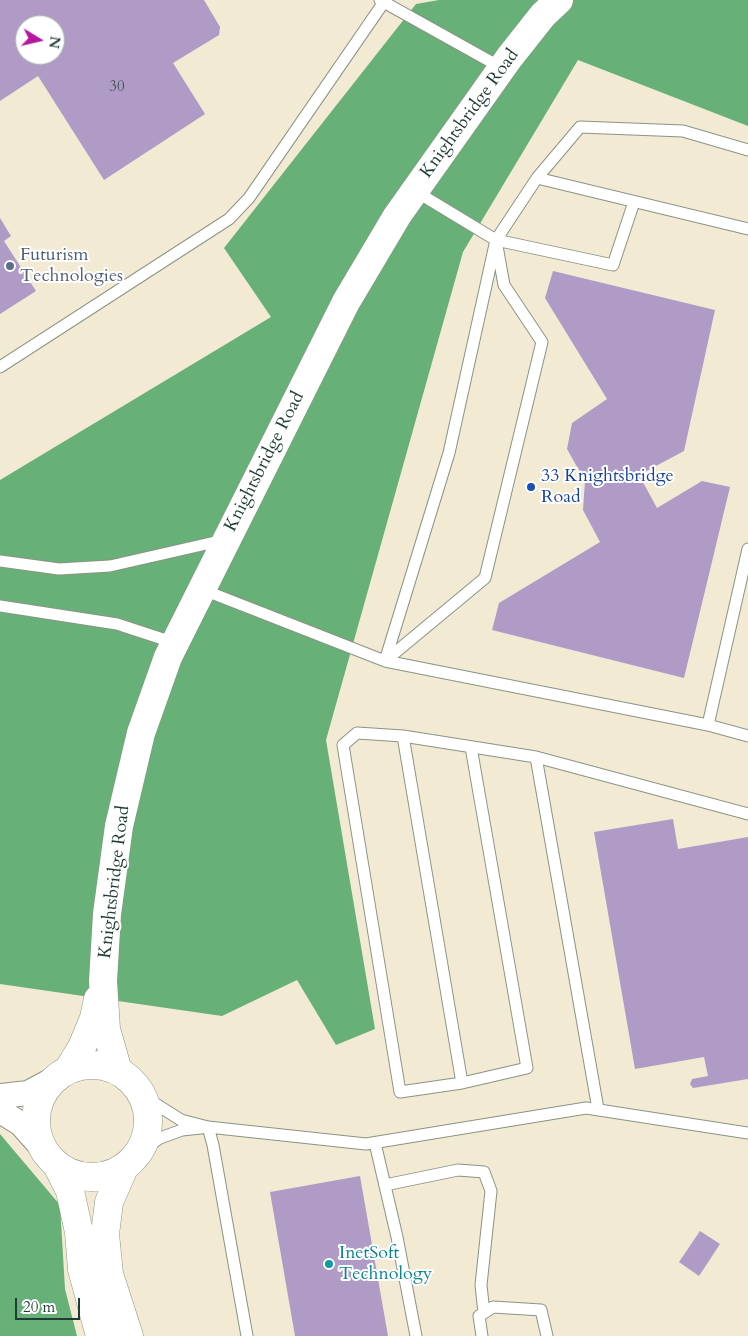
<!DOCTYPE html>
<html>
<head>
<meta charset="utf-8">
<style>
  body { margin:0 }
  #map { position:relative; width:748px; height:1336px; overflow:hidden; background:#f3ead4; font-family:Cardo,serif }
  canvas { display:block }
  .north { position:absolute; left:15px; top:15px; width:50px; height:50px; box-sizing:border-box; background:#fff; border:1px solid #a5b1ae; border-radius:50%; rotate:99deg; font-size:14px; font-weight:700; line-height:20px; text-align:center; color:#1f3d34 }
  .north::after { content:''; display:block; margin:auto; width:18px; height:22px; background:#b5179e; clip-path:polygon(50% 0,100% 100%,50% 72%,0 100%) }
  .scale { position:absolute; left:15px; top:1298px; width:65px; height:22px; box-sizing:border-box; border:2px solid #1f3d34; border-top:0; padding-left:6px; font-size:15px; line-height:18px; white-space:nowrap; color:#1f3d34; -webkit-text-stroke:4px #fff; paint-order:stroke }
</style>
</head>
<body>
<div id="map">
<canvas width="748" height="1336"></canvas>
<div class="north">N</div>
<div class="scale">20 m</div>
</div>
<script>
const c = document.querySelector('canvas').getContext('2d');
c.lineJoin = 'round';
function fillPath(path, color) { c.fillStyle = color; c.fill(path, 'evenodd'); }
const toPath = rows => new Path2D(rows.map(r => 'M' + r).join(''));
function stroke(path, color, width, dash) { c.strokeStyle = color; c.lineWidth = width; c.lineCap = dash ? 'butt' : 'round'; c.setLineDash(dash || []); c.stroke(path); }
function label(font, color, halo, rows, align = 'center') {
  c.font = font + ' Cardo,serif'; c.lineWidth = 4; c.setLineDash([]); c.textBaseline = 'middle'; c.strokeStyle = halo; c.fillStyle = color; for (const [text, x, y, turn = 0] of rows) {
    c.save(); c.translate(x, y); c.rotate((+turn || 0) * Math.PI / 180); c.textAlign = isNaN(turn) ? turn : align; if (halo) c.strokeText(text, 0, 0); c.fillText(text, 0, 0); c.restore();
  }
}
const forest = toPath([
  [439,0,748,0,748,126,578,60,463,252,326,740,375,1029,336,1045,297,980,222,1016,0,984,0,480,271,317,224,248,416,4],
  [0,1134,60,1205,65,1289,77,1336,0,1336]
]);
const building = toPath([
  [0,0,204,0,220,27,219,35,173,63,205,114,104,180,38,76,0,101],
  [25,25,55,25,55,55,25,55],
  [0,218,11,236,4,241,36,291,0,314],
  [553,271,715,310,684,451,639,475,657,508,702,481,730,487,684,678,492,630,499,603,600,542,583,510,585,481,567,449,572,423,607,399,545,298],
  [673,819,678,849,748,837,748,1079,693,1088,690,1084,692,1079,708,1076,704,1057,635,1069,594,832],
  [360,1176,388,1336,295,1336,270,1192],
  [700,1231,720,1244,699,1276,679,1262]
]);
const lane = toPath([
  [380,0,502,68],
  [748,150,683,131,580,127,537,178,748,229],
  [415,191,496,240,613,265,634,202],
  [0,367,229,219,249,198,384,2],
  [0,561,59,569,110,566,224,540],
  [201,589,385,661,708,725,748,736],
  [0,606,117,624,175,643],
  [385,661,449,453,496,240,537,178],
  [385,661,485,578,542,342,504,285,497,246],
  [708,725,748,549],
  [403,736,357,733,343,745,400,1092,462,1083],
  [471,747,527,1068,462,1083,403,736,536,757],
  [143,1096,181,1120,208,1127,366,1144,586,1108,748,1133],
  [598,1109,536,757,748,814],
  [208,1127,213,1145,247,1336],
  [375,1143,397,1237,416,1336],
  [138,1153,160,1138,182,1130,201,1128],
  [385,1185,458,1170,484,1172,491,1191,481,1285,484,1313],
  [482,1336,479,1316,493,1307,541,1310,547,1336]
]);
const street = toPath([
  [0,1096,28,1093,56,1078],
  [0,1111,21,1124,45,1151]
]);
const secondary = toPath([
  '36 1121a56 56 0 1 1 112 0a56 56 0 1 1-112 0Z',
  [68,1070,82,1047,94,1018,98,999],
  [118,1071,106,1029,103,981,107,914,119,826,141,733,168,657,346,302,397,216,509,58,543,15,559,0],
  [57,1165,70,1191,79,1232,82,1269,100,1336],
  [124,1168,109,1202,105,1234,109,1274,129,1336]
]);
const markers = [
  [10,266,5,"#5c6f8a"],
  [531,487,5,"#1a4fb4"],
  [329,1264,5,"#0f9aa8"]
];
const numberNames = [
  ["30",117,88]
];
const streetNames = [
  ["Knightsbridge Road",470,114,-54],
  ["Knightsbridge Road",265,462,-63],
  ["Knightsbridge Road",115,882,-83]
];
const serviceNames = [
  ["Futurism",20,256],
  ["Technologies",20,277]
];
const transitNames = [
  ["33 Knightsbridge",541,477],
  ["Road",541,498]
];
const cultureNames = [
  ["InetSoft",339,1254],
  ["Technology",339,1275]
];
fillPath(forest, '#67b078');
fillPath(building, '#af9bc6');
stroke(lane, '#899484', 13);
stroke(street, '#899484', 26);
stroke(secondary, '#899484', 29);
stroke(lane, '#fff', 11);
stroke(street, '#fff', 24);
stroke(secondary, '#fff', 28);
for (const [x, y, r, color] of markers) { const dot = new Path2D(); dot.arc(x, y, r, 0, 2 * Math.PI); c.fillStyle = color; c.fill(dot); stroke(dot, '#fff', 2); }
label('15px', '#435458', null, numberNames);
label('18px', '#1f3d34', '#fff', streetNames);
label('18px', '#4e5e75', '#fff', serviceNames, 'left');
label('18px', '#164399', '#fff', transitNames, 'left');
label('18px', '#0d838f', '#fff', cultureNames, 'left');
</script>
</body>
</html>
